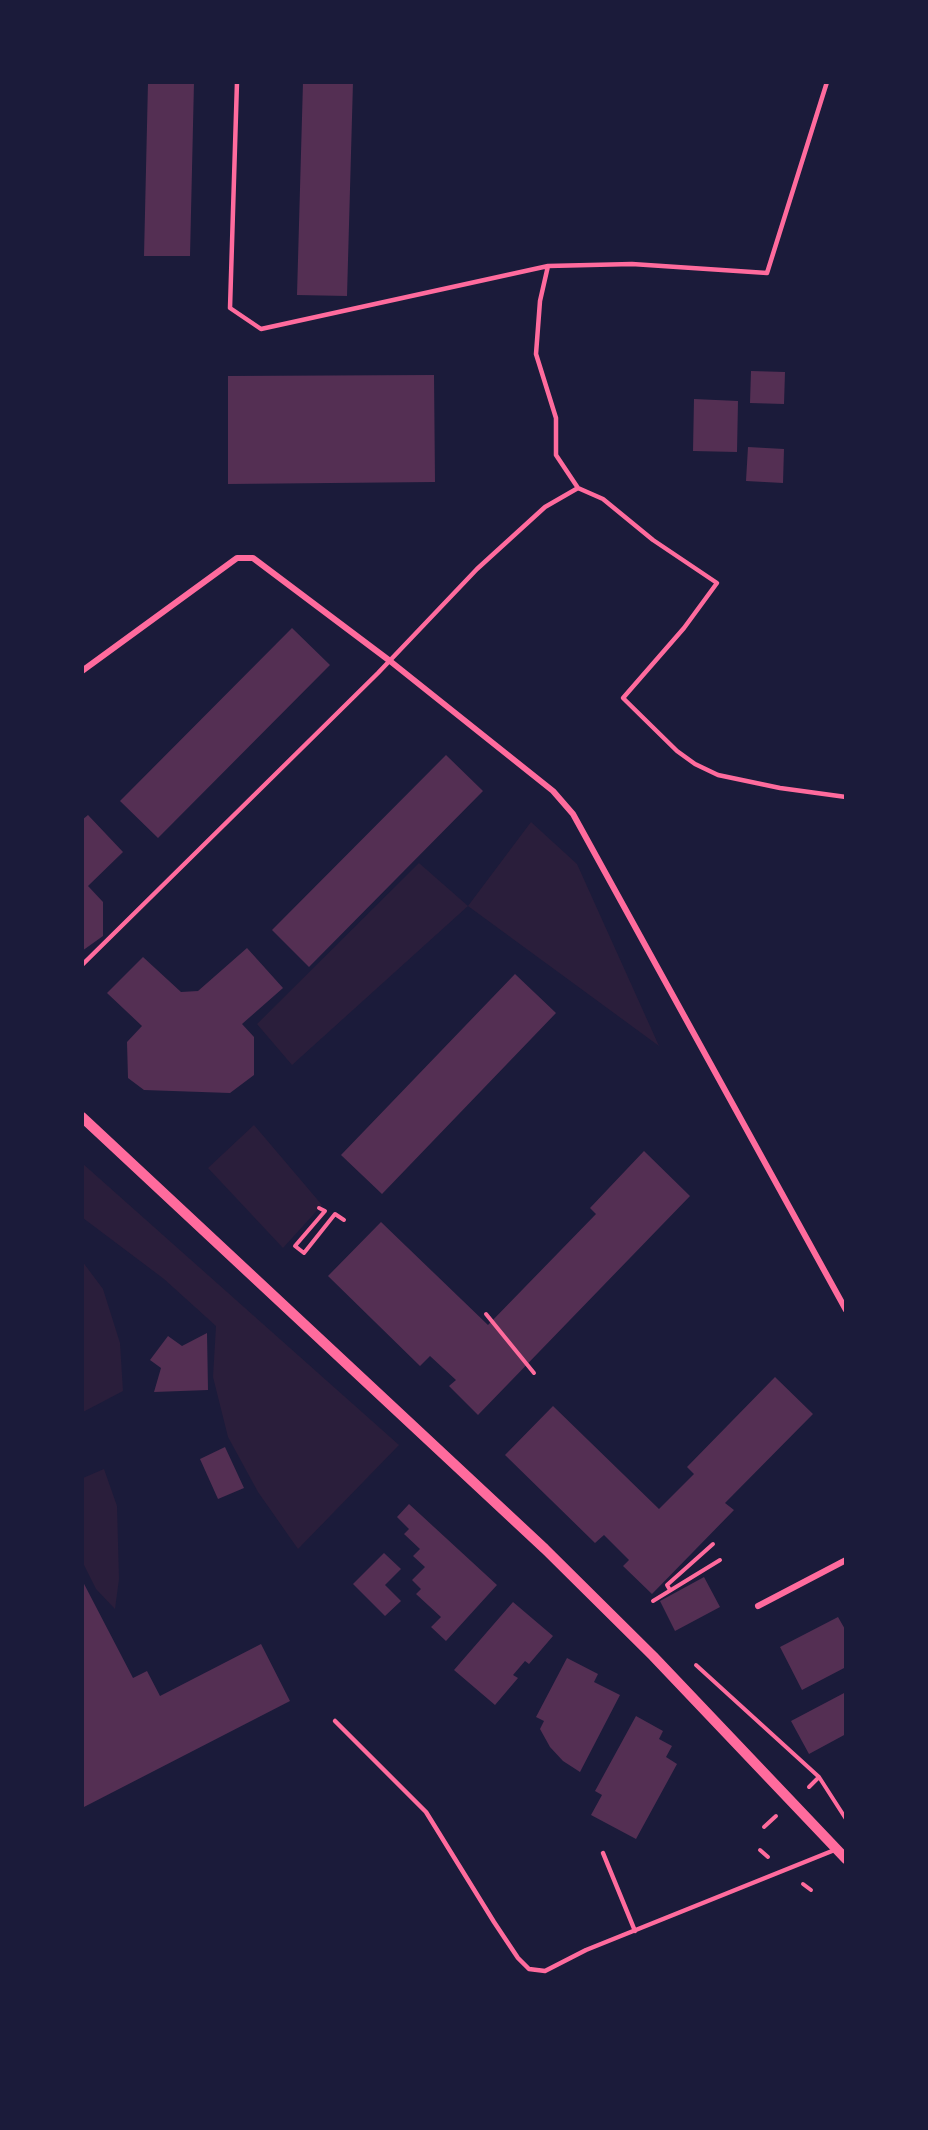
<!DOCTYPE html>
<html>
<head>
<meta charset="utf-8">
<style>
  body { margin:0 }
  #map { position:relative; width:928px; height:2130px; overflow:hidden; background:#1b1b3a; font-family:Lora,serif }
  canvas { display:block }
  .frame { position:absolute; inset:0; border:84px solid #1b1b3a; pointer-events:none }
</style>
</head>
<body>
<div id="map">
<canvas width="928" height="2130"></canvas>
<div class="frame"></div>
</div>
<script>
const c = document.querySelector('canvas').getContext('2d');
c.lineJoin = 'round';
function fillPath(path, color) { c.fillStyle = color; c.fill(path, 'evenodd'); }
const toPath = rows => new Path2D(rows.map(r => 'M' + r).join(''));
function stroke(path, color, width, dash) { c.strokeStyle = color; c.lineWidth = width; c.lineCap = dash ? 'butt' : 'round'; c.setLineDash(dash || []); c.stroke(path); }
const green = toPath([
  [531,822,577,864,659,1046,468,906,292,1065,257,1024,419,863,468,906],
  [254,1125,322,1205,283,1248,208,1168],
  [82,1163,399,1445,298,1549,258,1492,228,1437,213,1377,216,1326,164,1279,83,1218],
  [82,1261,103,1289,120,1343,123,1391,83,1412],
  [104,1469,117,1506,119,1579,115,1609,96,1589,83,1563,83,1478]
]);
const building = toPath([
  [148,82,194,82,190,256,144,256],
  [303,82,353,82,347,296,297,295],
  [751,371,785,372,784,404,750,403],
  [434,375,435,482,228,484,228,376],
  [694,399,738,401,737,452,693,451],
  [748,447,784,449,783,483,746,481],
  [292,628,330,665,158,838,120,801],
  [446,755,483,791,309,967,272,930],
  [88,815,123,852,88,886,103,902,103,936,82,951,82,820],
  [247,948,283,988,242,1024,254,1037,254,1075,230,1093,144,1090,128,1078,127,1042,142,1026,107,993,143,957,181,992,198,991],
  [515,974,556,1013,382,1194,341,1155],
  [644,1151,690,1196,478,1415,449,1386,456,1380,430,1356,420,1366,328,1276,381,1222,488,1325,596,1214,590,1208],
  [207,1333,208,1390,154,1392,161,1368,150,1360,168,1336,182,1346],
  [775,1377,813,1414,725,1503,734,1510,652,1594,623,1566,629,1560,604,1535,595,1543,505,1455,553,1406,659,1509,694,1474,687,1467],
  [225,1447,244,1488,218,1499,200,1459],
  [409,1504,497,1585,446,1641,431,1627,441,1617,416,1594,421,1589,412,1580,425,1567,413,1556,420,1549,404,1534,409,1529,397,1517],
  [384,1553,401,1569,385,1585,401,1601,385,1616,353,1584],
  [704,1577,720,1607,675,1631,660,1601],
  [82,1580,133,1678,147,1671,160,1696,261,1644,290,1701,82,1808],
  [513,1602,553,1636,529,1664,525,1661,513,1675,518,1678,495,1705,454,1670],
  [838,1617,846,1631,846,1667,802,1690,780,1647],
  [567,1658,598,1674,594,1682,620,1695,580,1772,563,1761,550,1747,540,1729,544,1721,536,1717],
  [846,1692,846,1734,809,1754,791,1721],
  [636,1716,663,1731,659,1739,672,1746,666,1757,677,1764,636,1839,591,1815,602,1795,595,1791]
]);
const path = toPath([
  [319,1208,325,1211,295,1246,304,1253,335,1214,344,1220],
  [486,1314,534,1373],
  [670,1590,667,1585,713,1544],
  [653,1601,720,1560],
  [696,1665,819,1777,846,1819],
  [809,1787,819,1777],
  [764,1827,776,1816],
  [760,1850,768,1857],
  [803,1884,811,1890]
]);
const service = toPath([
  [237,82,230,308,261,329,548,266],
  [578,488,556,455,556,418,536,354,540,301,548,266,632,264,767,273,827,82],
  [82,965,378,673,477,569,545,507,578,488,603,499,653,540,717,583,684,628,623,698,677,751,695,764,718,775,780,788,846,797],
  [335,1721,426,1812,494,1922,518,1958,529,1969,545,1971,586,1950,837,1849],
  [603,1853,635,1931]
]);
const minor = toPath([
  [82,671,237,558,253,558,390,661,553,791,573,814,846,1310],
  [758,1606,846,1560]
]);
const tertiary = toPath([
  [82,1117,545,1549,653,1656,846,1859]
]);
fillPath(green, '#2a1e3b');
fillPath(building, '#542f53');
stroke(path, '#ff6b9d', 4);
stroke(service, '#ff6b9d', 4.5);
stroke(minor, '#ff6b9d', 6);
stroke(tertiary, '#ff6b9d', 10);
</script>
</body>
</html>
